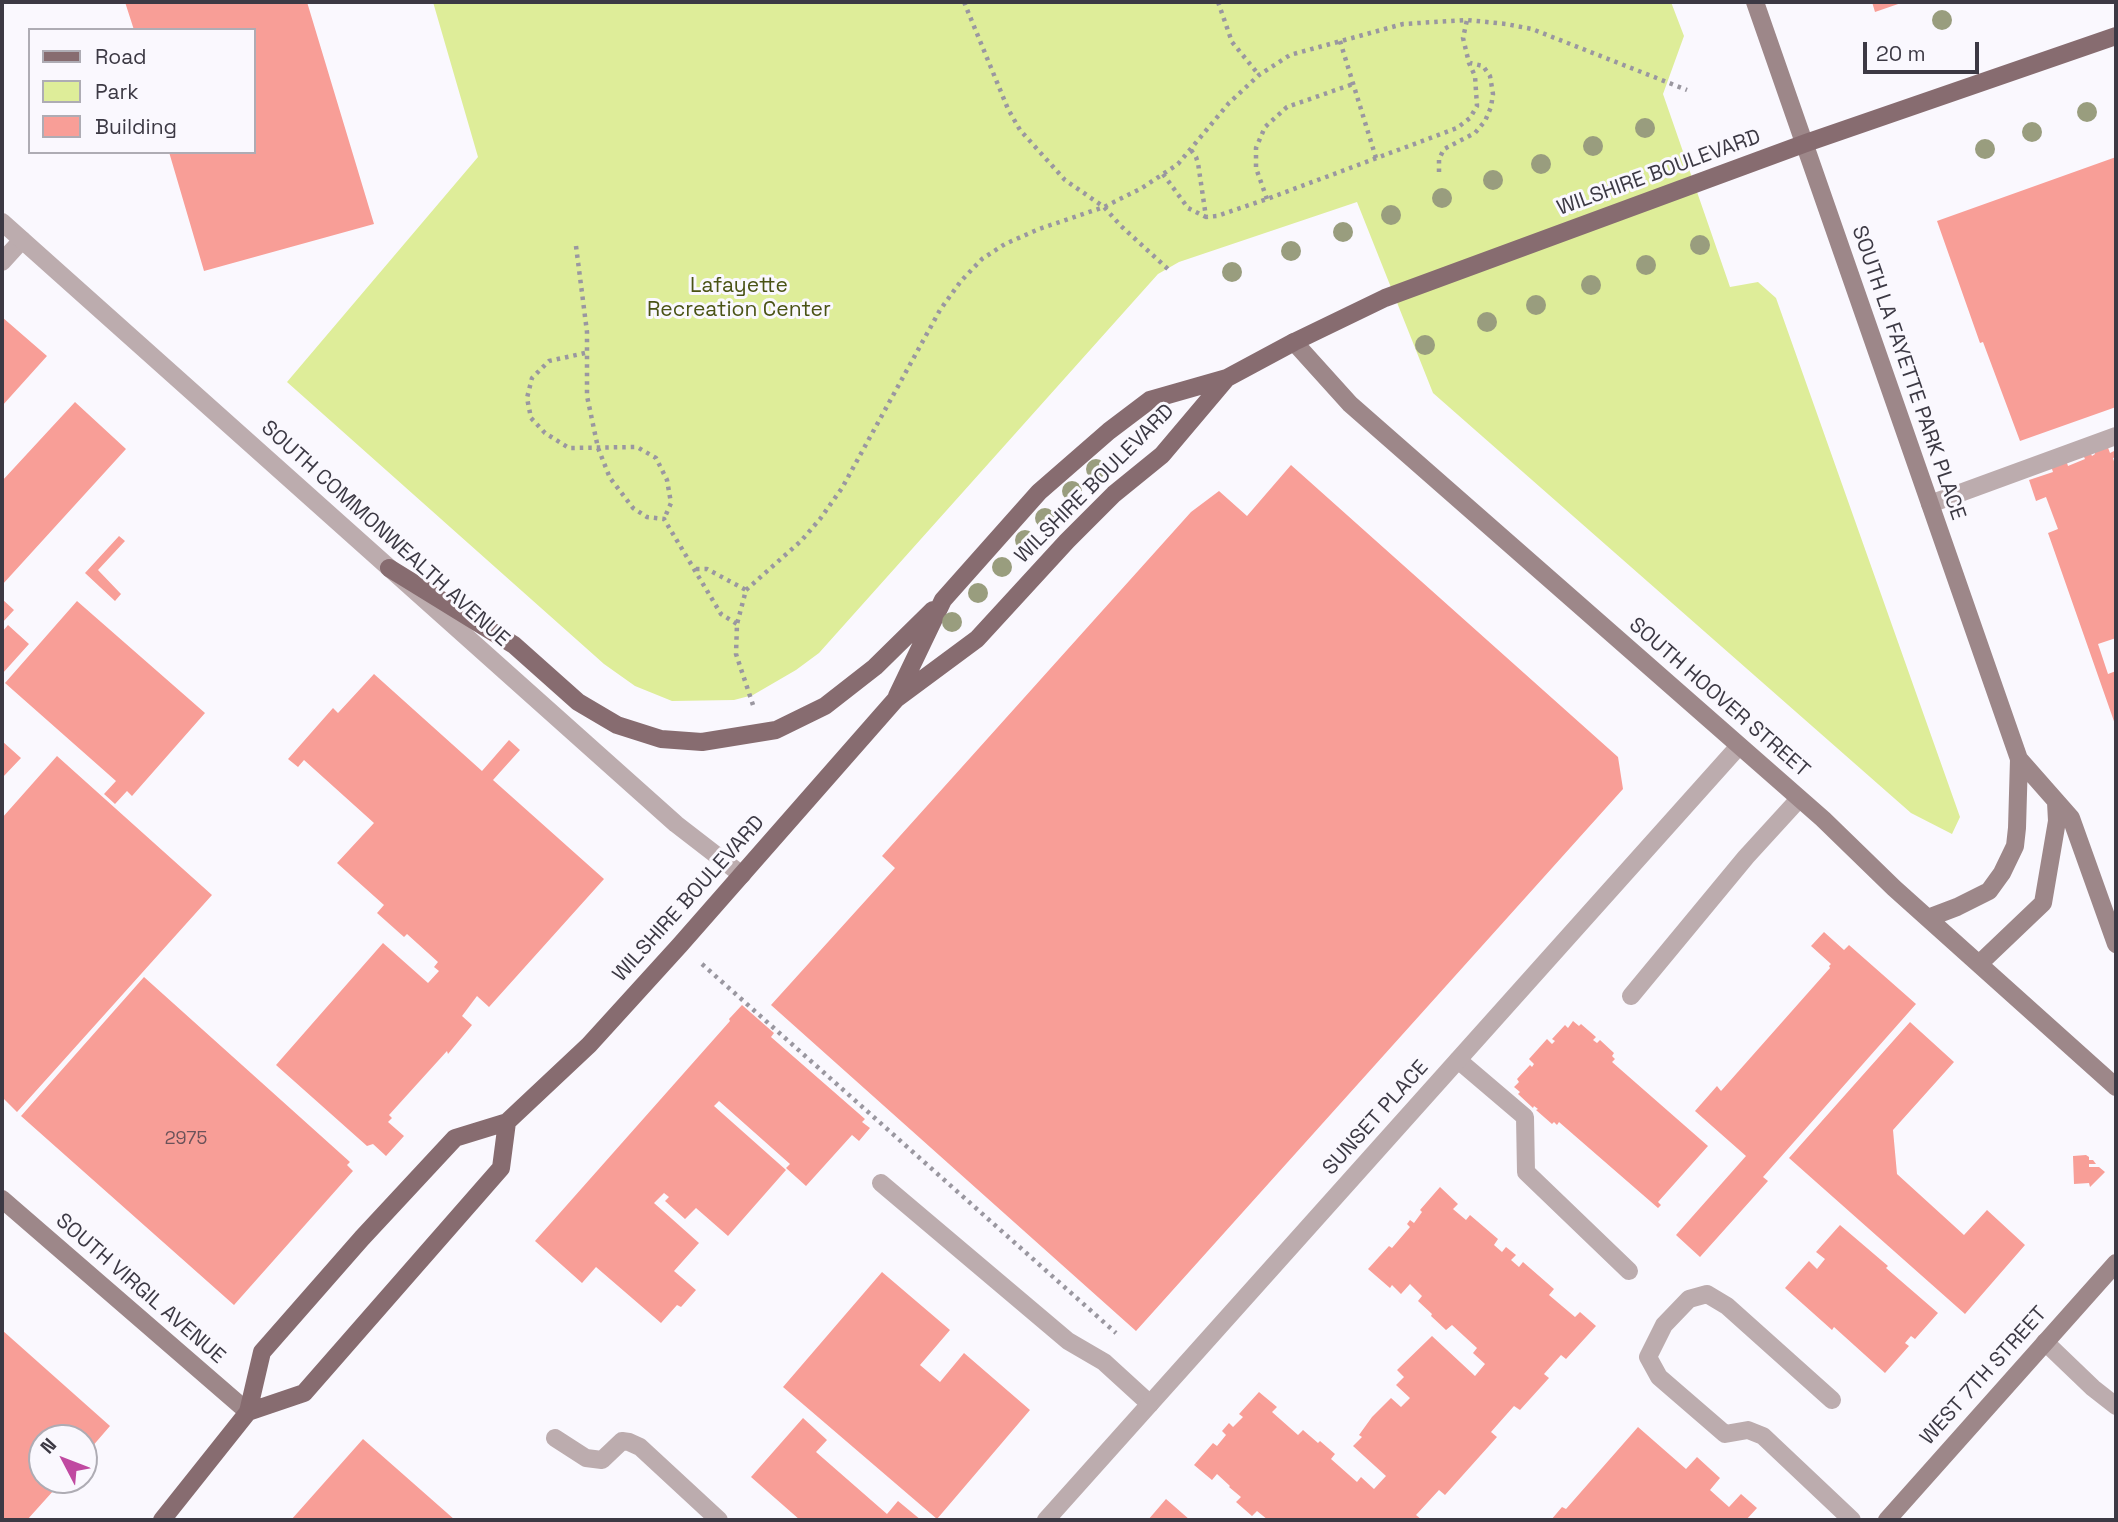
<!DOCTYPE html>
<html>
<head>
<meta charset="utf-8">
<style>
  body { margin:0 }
  #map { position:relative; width:2118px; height:1522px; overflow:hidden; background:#faf8fe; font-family:"Space Grotesk",sans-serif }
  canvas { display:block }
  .frame { position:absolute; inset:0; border:4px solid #3c3944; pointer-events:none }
  .legend { position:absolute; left:28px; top:28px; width:228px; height:126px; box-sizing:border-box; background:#faf8fe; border:2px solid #aeacb4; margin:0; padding:9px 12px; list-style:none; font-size:21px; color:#3c3944 }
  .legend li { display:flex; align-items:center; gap:14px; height:35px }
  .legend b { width:35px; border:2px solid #aeacb4 }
  .north { position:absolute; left:28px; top:1424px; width:70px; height:70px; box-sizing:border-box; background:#faf8fe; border:2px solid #aeacb4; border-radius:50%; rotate:312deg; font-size:19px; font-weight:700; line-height:28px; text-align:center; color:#3c3944 }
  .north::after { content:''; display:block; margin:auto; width:24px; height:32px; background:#c04aa1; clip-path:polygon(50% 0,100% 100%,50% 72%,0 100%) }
  .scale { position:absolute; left:1863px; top:42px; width:116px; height:32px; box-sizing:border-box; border:4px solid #3c3944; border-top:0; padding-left:9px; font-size:21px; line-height:24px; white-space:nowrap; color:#3c3944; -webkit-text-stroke:5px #faf8fe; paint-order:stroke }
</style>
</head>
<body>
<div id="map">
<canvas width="2118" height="1522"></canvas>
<div class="frame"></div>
<ul class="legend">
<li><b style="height:9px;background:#876c70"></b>Road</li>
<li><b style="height:19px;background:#deed99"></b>Park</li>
<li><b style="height:19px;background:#f89e97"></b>Building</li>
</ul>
<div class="north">N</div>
<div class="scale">20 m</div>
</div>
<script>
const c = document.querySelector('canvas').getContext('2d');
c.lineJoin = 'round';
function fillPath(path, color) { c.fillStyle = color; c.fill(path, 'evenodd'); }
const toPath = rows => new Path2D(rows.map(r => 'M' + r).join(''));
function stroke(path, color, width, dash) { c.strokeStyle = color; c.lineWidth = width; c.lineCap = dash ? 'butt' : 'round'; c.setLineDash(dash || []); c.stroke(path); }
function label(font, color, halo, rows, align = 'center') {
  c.font = font + ' "Space Grotesk",sans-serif'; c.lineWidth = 6; c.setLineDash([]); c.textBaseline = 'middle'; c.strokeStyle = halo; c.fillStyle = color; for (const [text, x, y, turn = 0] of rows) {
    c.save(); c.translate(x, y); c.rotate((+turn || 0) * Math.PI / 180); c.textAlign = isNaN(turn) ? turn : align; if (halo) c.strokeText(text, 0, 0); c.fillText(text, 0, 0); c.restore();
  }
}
const green = toPath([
  [433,2,1671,2,1684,36,1663,94,1730,287,1758,282,1776,298,1960,817,1952,834,1911,813,1433,393,1357,202,1179,262,1158,274,819,653,796,670,753,695,734,700,672,701,635,686,604,664,287,382,478,157]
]);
const building = toPath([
  [125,2,307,2,374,224,204,271,169,152,254,152,254,30,134,30],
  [1872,2,1904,2,1875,12],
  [2116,157,2116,407,2020,441,1983,342,1980,343,1937,221],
  [2,317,47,356,2,406],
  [75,402,126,449,2,585,2,481],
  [2107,445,2110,453,2116,450,2116,457,2113,458,2116,468,2116,638,2098,644,2108,674,2116,671,2116,727,2048,533,2058,529,2046,497,2036,501,2029,480,2053,472,2051,466,2066,460,2068,466,2085,459,2083,455,2090,452,2092,456,2095,454,2094,450],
  [1291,465,1618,757,1623,789,1136,1331,771,1005,895,868,882,856,1191,512,1219,491,1247,516],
  [119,536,125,541,98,570,121,594,115,601,85,573],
  [2,599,14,610,2,623],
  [77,601,205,713,132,796,127,791,115,804,104,794,116,781,5,683],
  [8,625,29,644,2,674,2,632],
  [374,674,482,771,509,740,520,750,493,780,604,879,489,1007,477,996,462,1016,472,1025,448,1054,447,1051,389,1115,392,1118,388,1122,404,1136,386,1156,373,1144,367,1146,276,1065,383,943,428,983,439,971,434,967,438,962,407,934,404,937,377,913,384,905,337,863,374,823,304,760,298,767,288,759,333,708,338,713],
  [2,741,21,758,2,778],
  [57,756,212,895,17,1112,2,1097,2,818],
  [1824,932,1844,950,1849,945,1916,1004,1763,1177,1768,1181,1700,1257,1676,1235,1746,1156,1695,1111,1717,1086,1721,1091,1830,968,1829,966,1831,964,1811,946],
  [144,977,350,1162,347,1165,353,1171,234,1305,21,1116],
  [742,1005,774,1033,771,1037,865,1119,862,1122,870,1128,859,1141,852,1135,806,1186,786,1168,790,1164,719,1101,714,1106,786,1170,728,1236,696,1208,685,1219,665,1201,669,1197,664,1193,654,1203,699,1243,674,1271,696,1290,681,1307,677,1305,661,1323,596,1267,582,1283,535,1241,730,1021,729,1019],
  [1573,1021,1579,1026,1581,1024,1596,1037,1593,1040,1597,1043,1600,1040,1614,1053,1612,1056,1615,1059,1612,1062,1708,1146,1658,1202,1661,1205,1658,1208,1559,1122,1557,1125,1554,1122,1552,1124,1536,1110,1538,1109,1534,1106,1533,1108,1518,1094,1520,1092,1514,1087,1519,1082,1517,1079,1530,1065,1532,1067,1534,1064,1529,1059,1547,1039,1552,1044,1555,1041,1552,1039,1565,1025,1568,1028],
  [1910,1022,1954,1062,1893,1130,1897,1174,1964,1235,1987,1210,2025,1245,1965,1314,1789,1158],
  [2086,1155,2089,1157,2089,1160,2093,1160,2096,1164,2089,1164,2089,1167,2099,1167,2105,1172,2090,1187,2089,1183,2074,1184,2073,1156],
  [1440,1187,1458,1204,1453,1209,1466,1220,1470,1215,1498,1239,1494,1245,1502,1252,1506,1247,1516,1255,1511,1260,1519,1267,1523,1262,1554,1289,1549,1295,1575,1317,1580,1312,1596,1326,1566,1359,1561,1355,1544,1374,1549,1378,1520,1410,1514,1406,1491,1432,1497,1437,1445,1495,1439,1490,1416,1515,1422,1520,1268,1520,1257,1511,1252,1516,1236,1502,1241,1497,1229,1487,1230,1486,1217,1474,1212,1480,1194,1465,1213,1443,1217,1446,1226,1435,1222,1431,1229,1423,1233,1427,1243,1417,1239,1414,1259,1392,1277,1407,1272,1412,1298,1435,1303,1430,1318,1443,1320,1441,1335,1454,1331,1459,1357,1482,1361,1477,1374,1489,1386,1476,1353,1446,1362,1437,1359,1435,1372,1417,1391,1398,1401,1407,1410,1398,1396,1385,1404,1377,1397,1370,1432,1336,1475,1376,1485,1364,1473,1353,1477,1348,1452,1325,1446,1330,1431,1316,1432,1314,1418,1301,1422,1296,1410,1284,1401,1294,1392,1285,1390,1288,1368,1269,1389,1246,1392,1248,1410,1227,1407,1224,1410,1220,1414,1223,1422,1212,1420,1210],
  [1840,1225,1888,1266,1886,1268,1938,1313,1915,1339,1911,1336,1905,1343,1909,1346,1885,1373,1834,1327,1832,1330,1785,1288,1809,1261,1817,1269,1825,1259,1816,1252],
  [882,1272,950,1330,920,1365,940,1382,964,1353,1030,1410,937,1519,783,1387],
  [2,1330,110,1426,84,1456,84,1438,42,1438,42,1480,63,1480,27,1520,2,1520],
  [803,1418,827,1440,816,1452,887,1514,898,1501,921,1520,800,1520,751,1477],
  [1638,1427,1686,1469,1697,1457,1720,1478,1710,1490,1729,1507,1741,1494,1757,1508,1746,1520,1551,1520,1562,1507,1566,1509],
  [363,1439,455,1520,291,1520],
  [1166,1499,1190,1520,1148,1520]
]);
const path = toPath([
  [964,2,1008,109,1020,130,1065,180,1104,207,1121,226,1169,270],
  [1218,2,1232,42,1259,75],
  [1340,41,1376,158],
  [1191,150,1196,157,1198,163,1206,217,1217,216,1267,199,1457,128,1470,118,1477,106,1475,76,1469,63,1463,38,1467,20],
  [1439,172,1439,159,1444,149,1475,133,1485,121,1491,107,1493,94,1490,76,1483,66,1470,63],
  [1163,174,1188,208,1206,217],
  [1267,199,1256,168,1256,148,1265,127,1287,107,1353,84],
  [576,246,587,332,587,396,598,448,610,478,633,508,647,517,664,519,721,614,737,624],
  [585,353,549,361,532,378,527,398,531,418,545,433,569,448,637,447,656,458,667,480,671,503,664,519],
  [696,569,707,569,746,590],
  [753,705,736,654,737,624,746,590,801,541,820,519,842,488,940,310,961,281,982,259,1005,244,1039,229,1104,207,1142,188,1178,164,1229,103,1259,75,1290,55,1403,24,1467,20,1506,24,1532,29,1687,90],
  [702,964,1116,1333]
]);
const lane = toPath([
  [2,262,22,240],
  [1930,504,2116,436],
  [1631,996,1746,857,1799,799],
  [1458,1060,1525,1117,1526,1172,1629,1271],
  [881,1183,1068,1341,1104,1362,1150,1404],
  [2045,1342,2093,1388,2116,1406],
  [1832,1400,1727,1306,1707,1294,1689,1299,1664,1325,1648,1357,1659,1377,1725,1434,1748,1430,1763,1436,1852,1520],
  [555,1438,586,1458,602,1460,622,1441,629,1442,640,1447,719,1520]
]);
const street = toPath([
  [2,222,676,824,742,875],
  [1046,1520,1739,746]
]);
const secondary = toPath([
  [1755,2,2019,759,2017,828,2015,846,2002,873,1989,891,1957,907,1928,918],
  [1294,342,1350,404,1823,819,1894,888,2116,1087],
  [2019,759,2071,818,2116,944],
  [1979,964,2043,903,2057,821,2056,802],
  [2,1199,248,1412],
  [1887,1520,2116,1263]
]);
const primary = toPath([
  [389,568,514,645,578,702,617,725,661,739,702,742,776,730,825,706,875,667,933,610],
  [897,696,943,600,1039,492,1109,431,1150,400,1227,378,1294,342,1385,298,1806,143,2116,36],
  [248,1412,304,1393,501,1168,507,1122],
  [162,1520,248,1412,262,1352,362,1238,455,1138,507,1122,589,1045,680,945,896,699,977,639,1067,541,1114,494,1162,455,1227,378]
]);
const trees = [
  [1942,20],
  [2087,112],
  [1645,128],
  [2032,132],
  [1593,146],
  [1985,149],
  [1541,164],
  [1493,180],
  [1442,198],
  [1391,215],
  [1343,232],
  [1700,245],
  [1291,251],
  [1646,265],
  [1232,272],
  [1591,285],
  [1536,305],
  [1487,322],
  [1425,345],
  [1096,469],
  [1072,491],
  [1045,518],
  [1025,540],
  [1002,567],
  [978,593],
  [952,622]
];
const numberNames = [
  ["2975",186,1139]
];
const streetNames = [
  ["WILSHIRE BOULEVARD",1659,173,-20],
  ["SOUTH LA FAYETTE PARK PLACE",1908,373,71],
  ["WILSHIRE BOULEVARD",1095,484,-45],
  ["SOUTH COMMONWEALTH AVENUE",385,534,42],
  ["SOUTH HOOVER STREET",1719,698,41],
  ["WILSHIRE BOULEVARD",689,899,-48],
  ["SUNSET PLACE",1376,1118,-48],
  ["SOUTH VIRGIL AVENUE",140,1289,41],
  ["WEST 7TH STREET",1984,1376,-48]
];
const parkNames = [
  ["Lafayette",739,286],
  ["Recreation Center",739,310]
];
fillPath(green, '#deed99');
fillPath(building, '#f89e97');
stroke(path, '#9a97a0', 4.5, [3.5, 5]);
stroke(lane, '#bcacae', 18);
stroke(street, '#bcacae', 18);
stroke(secondary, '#9d8789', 18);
stroke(primary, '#876c70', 18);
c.fillStyle = '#999d7e';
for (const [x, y] of trees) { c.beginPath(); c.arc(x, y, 10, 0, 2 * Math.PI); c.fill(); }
label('18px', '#6b5259', null, numberNames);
label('21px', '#3c3944', '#faf8fe', streetNames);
label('21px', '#4a5315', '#faf8fe', parkNames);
</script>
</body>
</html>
